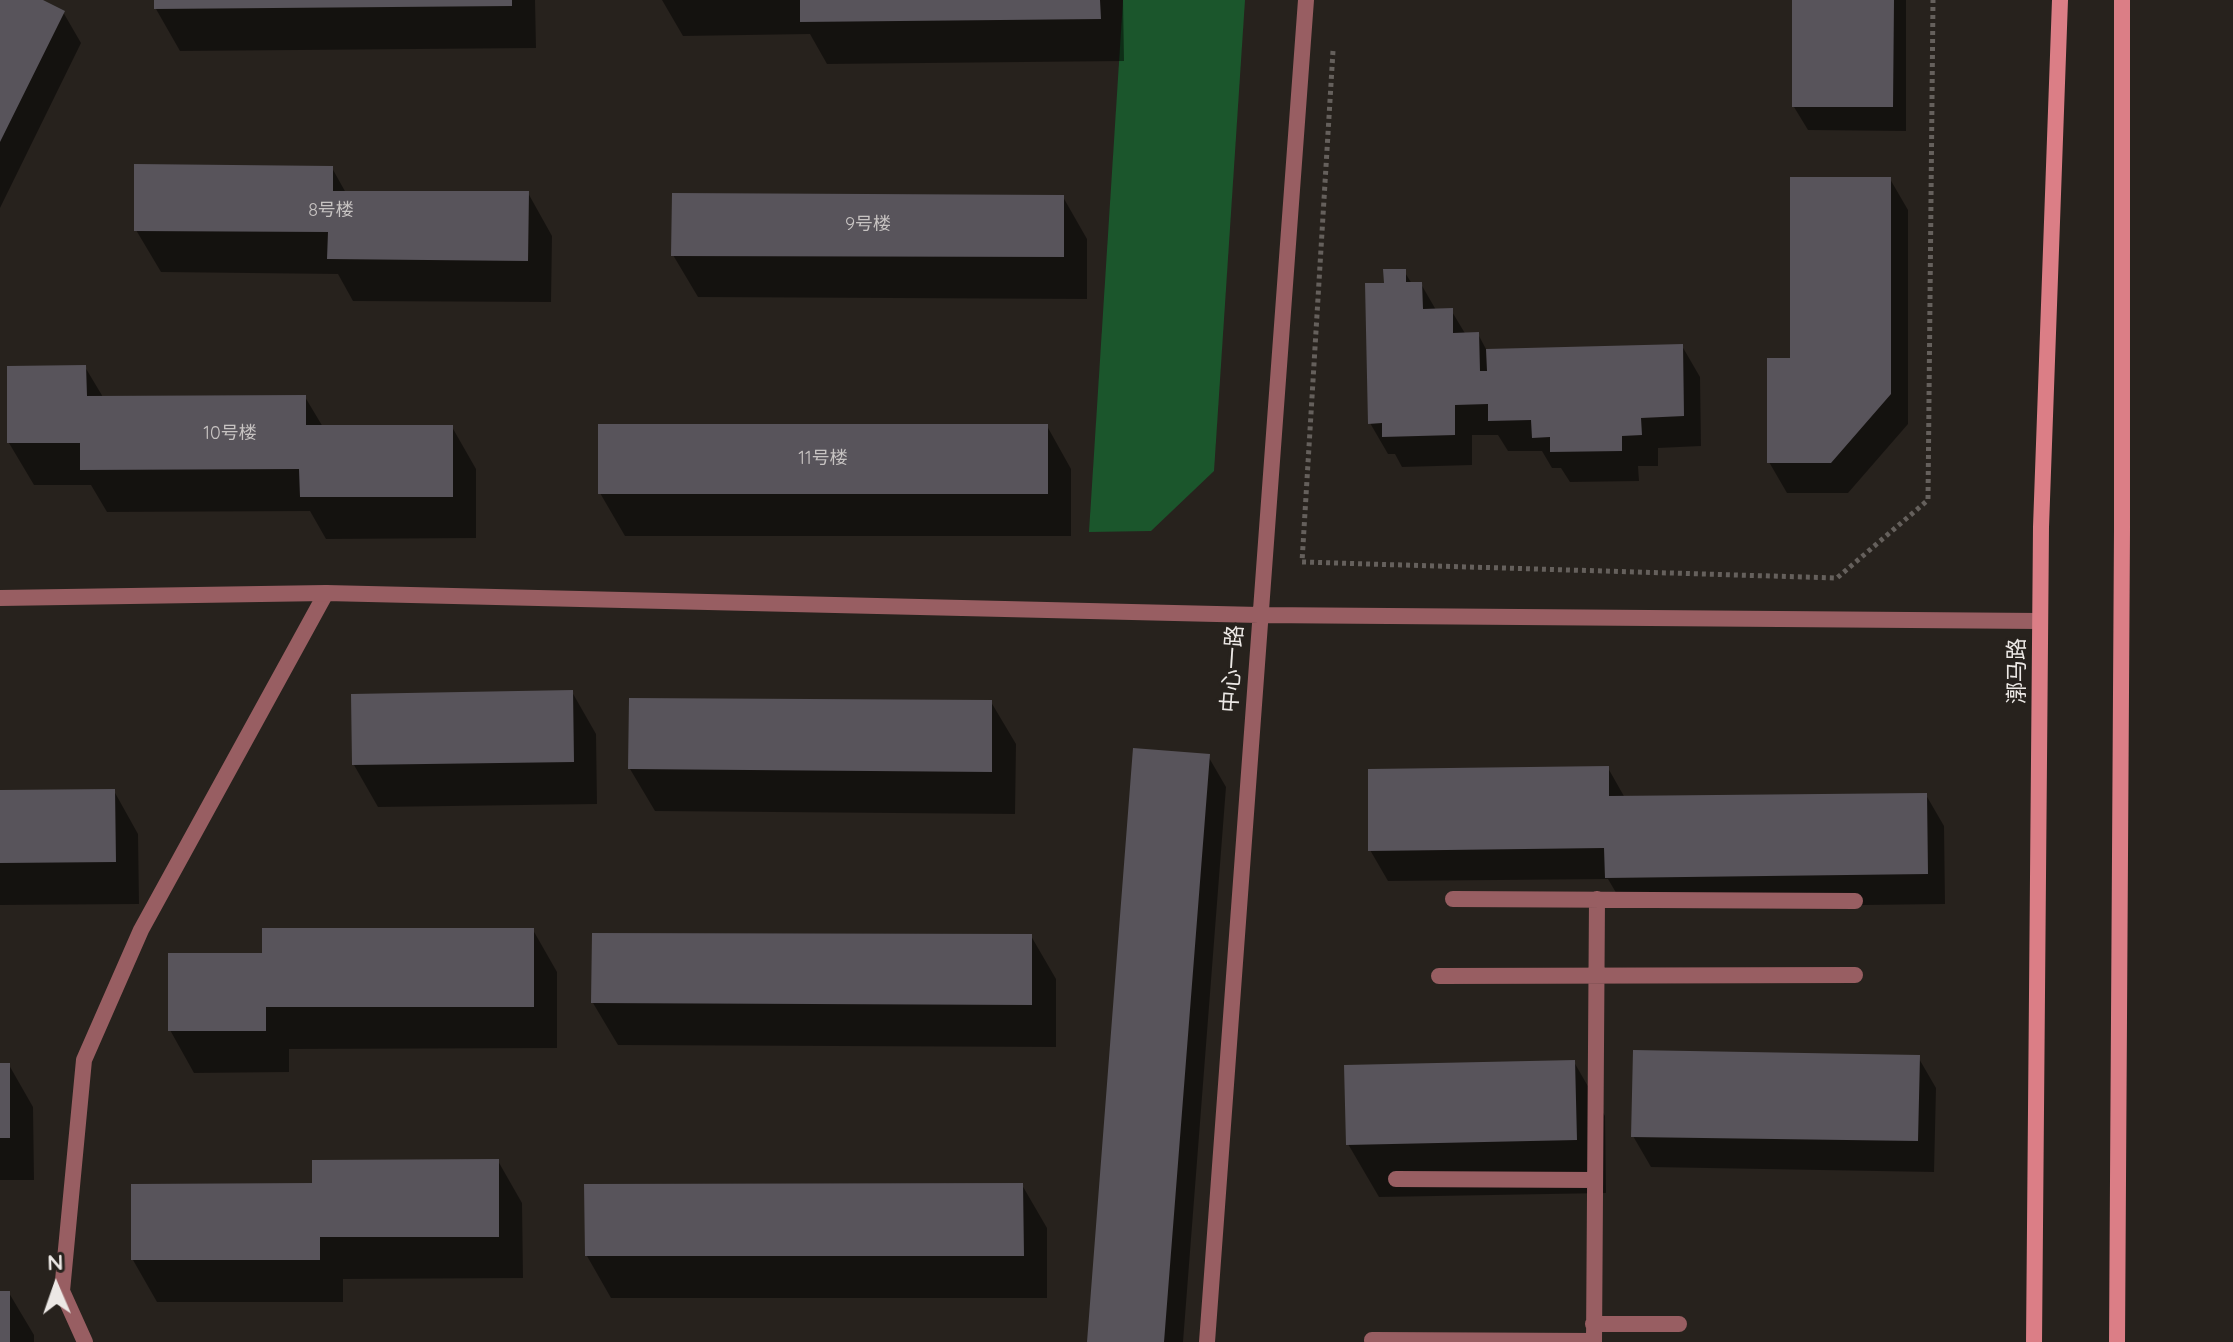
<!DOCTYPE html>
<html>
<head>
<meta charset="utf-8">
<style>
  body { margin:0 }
  #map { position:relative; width:2233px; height:1342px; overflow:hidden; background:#27221d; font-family:Quicksand,sans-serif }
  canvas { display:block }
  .north { position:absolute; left:16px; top:1246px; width:80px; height:80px; -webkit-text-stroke:6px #27221d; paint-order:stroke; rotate:358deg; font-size:22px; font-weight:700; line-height:32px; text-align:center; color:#ece8e5 }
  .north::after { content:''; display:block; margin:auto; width:28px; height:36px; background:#ece8e5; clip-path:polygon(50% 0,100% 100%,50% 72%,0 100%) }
</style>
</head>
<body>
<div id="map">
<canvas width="2233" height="1342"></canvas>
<div class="north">N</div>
</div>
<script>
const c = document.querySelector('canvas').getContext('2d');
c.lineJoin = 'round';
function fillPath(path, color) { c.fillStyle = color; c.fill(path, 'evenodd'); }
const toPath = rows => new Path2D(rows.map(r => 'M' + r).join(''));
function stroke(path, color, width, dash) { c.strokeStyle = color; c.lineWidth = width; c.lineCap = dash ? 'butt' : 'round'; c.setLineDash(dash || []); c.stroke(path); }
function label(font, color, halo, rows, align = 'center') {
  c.font = font + ' Quicksand,"Noto Sans SC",sans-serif'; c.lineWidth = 6; c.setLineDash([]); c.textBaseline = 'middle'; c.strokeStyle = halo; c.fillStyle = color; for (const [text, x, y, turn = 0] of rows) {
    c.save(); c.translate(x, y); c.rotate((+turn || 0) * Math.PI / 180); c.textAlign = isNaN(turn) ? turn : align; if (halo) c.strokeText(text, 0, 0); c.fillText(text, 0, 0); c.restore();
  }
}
const green = toPath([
  [1123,0,1245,0,1214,471,1151,531,1089,532]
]);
const shadow = toPath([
  [0,0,39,0,63,12,81,43,0,208],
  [156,0,535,0,536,48,180,51,156,9],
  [662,0,1123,0,1124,61,827,64,810,34,683,36],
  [1794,0,1906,0,1906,131,1808,130,1794,107],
  [332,168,346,193,528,193,552,236,551,302,353,301,338,274,161,272,136,230],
  [1890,179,1908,210,1908,424,1848,493,1787,493,1769,462,1792,360],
  [1063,197,1087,239,1087,299,698,297,673,255],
  [1404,271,1412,284,1421,284,1436,310,1451,310,1466,335,1478,334,1487,351,1682,346,1700,377,1701,446,1658,448,1658,466,1638,466,1639,481,1570,482,1561,468,1552,468,1542,451,1508,451,1498,435,1472,435,1472,465,1402,467,1395,454,1388,454,1370,423,1386,285],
  [85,367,103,397,305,397,323,427,452,427,476,469,476,538,326,539,310,511,107,512,91,485,34,485,9,443],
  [1047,426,1071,469,1071,536,625,536,600,493],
  [572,692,596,734,597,804,378,807,354,765],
  [991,702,1016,744,1015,814,655,811,630,769],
  [1208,756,1226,787,1183,1342,1089,1342],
  [1608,768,1625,798,1926,795,1944,826,1945,904,1625,908,1608,879,1388,881,1370,850],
  [114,791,138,834,139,904,0,905,0,792],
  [533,930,557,972,557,1048,289,1049,289,1072,194,1073,170,1030,264,955],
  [1031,936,1056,979,1056,1047,618,1045,593,1003],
  [1918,1057,1936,1088,1934,1172,1651,1167,1633,1136],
  [1574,1062,1605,1116,1606,1193,1379,1197,1348,1144],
  [0,1065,9,1065,33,1107,34,1180,0,1180],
  [498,1161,522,1203,523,1278,343,1279,343,1302,157,1302,133,1260],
  [1022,1185,1047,1228,1047,1298,611,1298,587,1256],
  [0,1293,9,1293,34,1335,34,1342,0,1342]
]);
const building = toPath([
  [0,0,43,0,65,11,0,142],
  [154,0,512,0,512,6,154,9],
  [800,0,1100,0,1101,19,800,22],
  [1792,0,1894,0,1893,107,1792,107],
  [134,164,333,166,333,191,529,191,528,261,327,259,328,232,134,231],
  [1790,177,1891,177,1891,394,1831,463,1767,463,1767,358,1790,358],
  [672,193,1064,195,1064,257,671,256],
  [1383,269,1406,269,1406,282,1422,282,1423,309,1453,308,1453,333,1479,332,1480,371,1487,371,1486,349,1683,344,1684,416,1641,418,1642,435,1622,436,1622,451,1550,452,1550,437,1532,438,1531,420,1488,421,1488,404,1455,405,1455,435,1382,437,1382,423,1368,424,1365,283,1384,283],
  [86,365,87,396,306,395,306,425,453,425,453,497,300,497,299,469,80,470,80,443,7,443,7,366],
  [598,424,1048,424,1048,494,598,494],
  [573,690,574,762,352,765,351,694],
  [629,698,992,700,992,772,628,769],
  [1133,748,1210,754,1164,1342,1087,1342],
  [1609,766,1609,796,1927,793,1928,874,1605,878,1604,848,1368,851,1368,769],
  [115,789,116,862,0,863,0,790],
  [262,928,534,928,534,1007,266,1007,266,1031,168,1031,168,953,262,953],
  [592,933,1032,934,1032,1005,591,1003],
  [1633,1050,1920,1055,1918,1141,1631,1137],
  [1575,1060,1577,1140,1346,1145,1344,1065],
  [0,1063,10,1063,10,1138,0,1138],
  [499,1159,499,1237,320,1237,320,1260,131,1260,131,1184,312,1183,312,1160],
  [1023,1183,1024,1256,585,1256,584,1184],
  [0,1291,10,1291,10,1342,0,1342]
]);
const path = toPath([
  [1333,51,1302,562,1837,578,1928,500,1933,0]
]);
const lane = toPath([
  [85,1342,62,1291,84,1060,141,930,326,593]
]);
const street = toPath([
  [0,598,326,593,1259,615,2040,621],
  [1453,899,1855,901],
  [1439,976,1855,975],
  [1396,1179,1595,1180],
  [1593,1324,1679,1324],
  [1372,1340,1594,1341],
  [1207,1342,1306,0],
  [1594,1342,1597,899]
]);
const secondary = toPath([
  [2034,1342,2041,527,2060,0],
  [2117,1342,2122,530,2122,0]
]);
const numberNames = [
  ["8号楼",331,211],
  ["9号楼",868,225],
  ["10号楼",230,434],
  ["11号楼",823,459]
];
const streetNames = [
  ["中心一路",1233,669,-86],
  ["漷马路",2017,671,-90]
];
fillPath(green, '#1b562c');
fillPath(shadow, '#0007');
fillPath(building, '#58545b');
stroke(path, '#65605c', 5, [4, 4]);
stroke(lane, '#985e62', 16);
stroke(street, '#985e62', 16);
stroke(secondary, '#db7e86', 16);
label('18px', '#c7c3c2', null, numberNames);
label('22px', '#ece8e5', '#27221d', streetNames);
</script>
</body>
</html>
